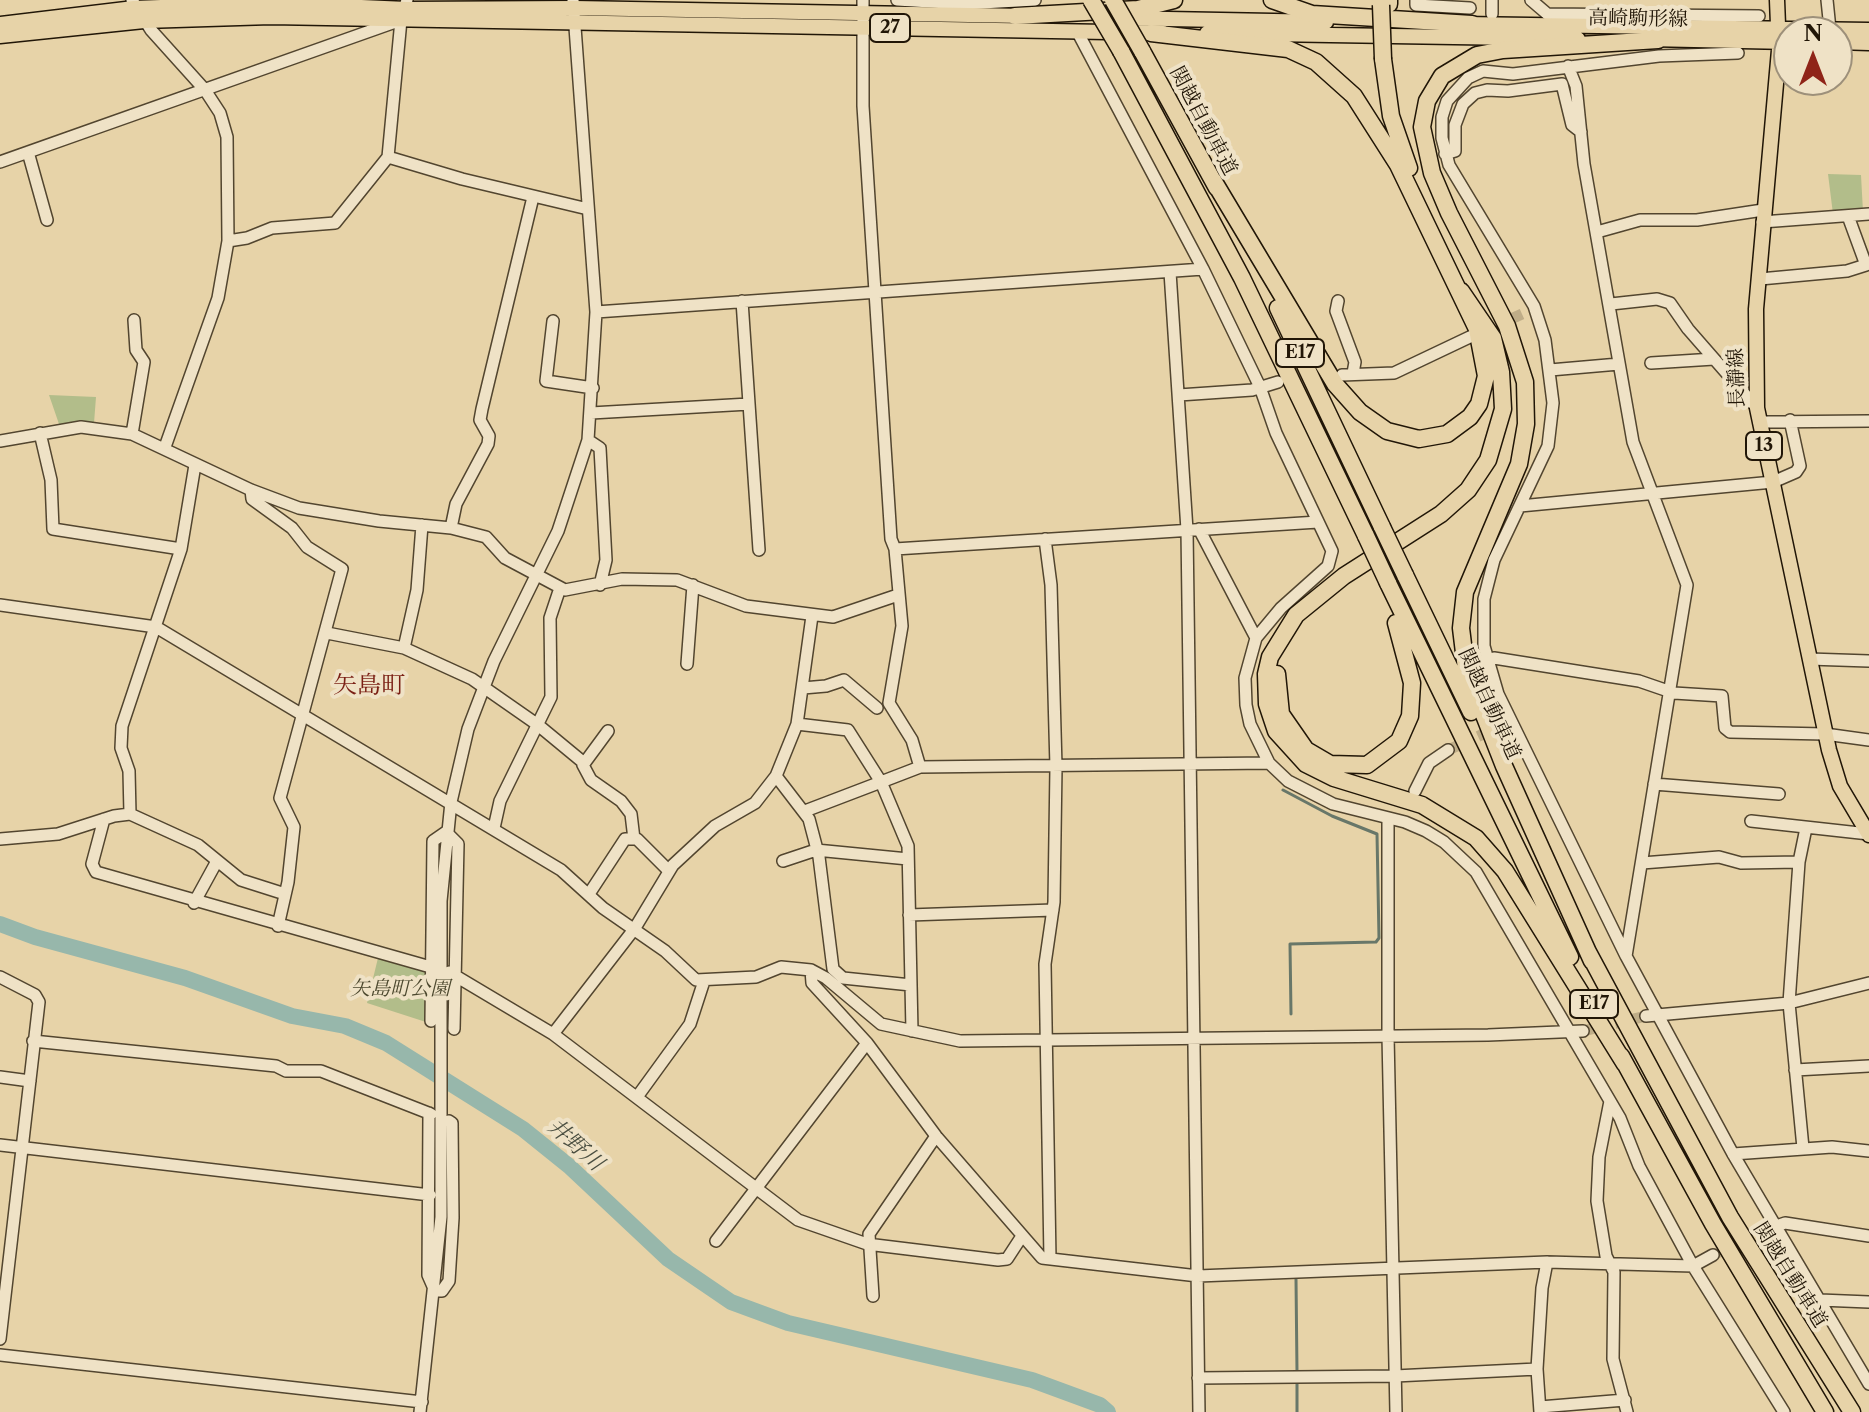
<!DOCTYPE html>
<html>
<head>
<meta charset="utf-8">
<style>
  body { margin:0 }
  #map { position:relative; width:1869px; height:1412px; overflow:hidden; background:#e7d3a8; font-family:"Libre Caslon Text",serif }
  canvas { display:block }
  .north { position:absolute; left:1773px; top:16px; width:80px; height:80px; box-sizing:border-box; background:#efe2c6; border:2px solid #9d907a; border-radius:50%; rotate:0deg; font-size:22px; font-weight:700; line-height:32px; text-align:center; color:#211607 }
  .north::after { content:''; display:block; margin:auto; width:28px; height:36px; background:#8f2418; clip-path:polygon(50% 0,100% 100%,50% 72%,0 100%) }
</style>
</head>
<body>
<div id="map">
<canvas width="1869" height="1412"></canvas>
<div class="north">N</div>
</div>
<script>
const c = document.querySelector('canvas').getContext('2d');
c.lineJoin = 'round';
function fillPath(path, color) { c.fillStyle = color; c.fill(path, 'evenodd'); }
const toPath = rows => new Path2D(rows.map(r => 'M' + r).join(''));
function stroke(path, color, width, dash) { c.strokeStyle = color; c.lineWidth = width; c.lineCap = dash ? 'butt' : 'round'; c.setLineDash(dash || []); c.stroke(path); }
function label(font, color, halo, rows, align = 'center') {
  c.font = font + ' "Libre Caslon Text","Noto Serif JP",serif'; c.lineWidth = 8; c.setLineDash([]); c.textBaseline = 'middle'; c.strokeStyle = halo; c.fillStyle = color; for (const [text, x, y, turn = 0] of rows) {
    c.save(); c.translate(x, y); c.rotate((+turn || 0) * Math.PI / 180); c.textAlign = isNaN(turn) ? turn : align; if (halo) c.strokeText(text, 0, 0); c.fillText(text, 0, 0); c.restore();
  }
}
const green = toPath([
  [1828,174,1861,175,1863,212,1833,214],
  [49,395,96,397,94,423,59,424],
  [378,958,428,971,429,1023,367,1003]
]);
const stream = toPath([
  [1283,790,1332,816,1377,834,1379,938,1376,942,1290,944,1291,1014],
  [1296,1279,1297,1372],
  [1297,1382,1297,1412]
]);
const river = toPath([
  [0,924,35,937,185,978,292,1016,345,1026,386,1043,523,1129,569,1166,668,1259,731,1302,788,1323,1032,1380,1100,1405,1108,1412]
]);
const minorTunnel = toPath([
  [1482,332,1522,314],
  [1448,750,1501,726],
  [1583,1031,1646,1016],
  [1713,1255,1762,1231]
]);
const minor = toPath([
  [132,0,151,30,205,90,220,113,227,137,228,241,218,298,165,447],
  [863,0,863,106,891,539,895,549,1318,522],
  [897,0,964,4,1035,0],
  [1416,0,1416,5,1470,8],
  [1492,0,1492,14],
  [1531,0,1552,18],
  [1827,0,1830,29],
  [1547,14,1759,16],
  [1077,31,1203,269,1260,387,1276,433,1332,551,1328,566,1281,608,1256,638],
  [1738,53,1659,56,1513,74,1483,71,1468,78,1447,101,1442,117,1442,138,1449,165,1534,306,1545,340,1553,403,1548,446,1494,560,1484,599,1484,646,1498,694,1626,956,1733,1154,1869,1384],
  [1568,66,1576,86,1584,164,1633,442,1687,585,1626,956],
  [28,152,47,220],
  [1445,154,1455,151,1455,125,1463,104,1475,93,1487,90,1508,91,1562,84,1572,125,1581,132],
  [388,157,462,179,588,209],
  [0,162,401,20,407,0],
  [1762,222,1869,214],
  [1597,232,1640,220,1697,220,1763,210],
  [228,241,247,238,272,228,335,223,388,157,401,20],
  [1170,272,1187,530,1199,1412],
  [1760,279,1847,271,1866,265,1848,216],
  [742,301,759,550],
  [1338,301,1336,311,1355,362,1353,373],
  [1611,304,1657,299,1670,303,1688,329,1757,408],
  [596,312,1203,269],
  [553,321,546,381,593,388],
  [1651,363,1714,359],
  [1550,370,1619,364],
  [1342,375,1394,373,1474,335],
  [1179,395,1252,390,1278,382],
  [591,413,749,404],
  [1759,422,1869,421],
  [40,433,51,480,53,529,181,549],
  [132,434,144,362,136,350,134,320],
  [588,440,600,448,606,560,600,585],
  [0,441,81,427,132,434,251,490,299,508,379,521,451,528,486,537,505,558,565,590,622,579,677,580,746,606,833,617,898,595],
  [251,490,252,499,292,528,307,547,342,569,280,798,294,827,288,882,278,926],
  [1520,506,1773,482,1796,472,1800,466,1790,420],
  [451,528,456,504,488,444,489,436,480,420,482,409,533,197],
  [1199,529,1256,638,1245,678,1246,705,1250,724,1269,763,1288,781,1333,804,1405,822,1426,831,1444,842,1476,872,1620,1118,1639,1166,1693,1266,1784,1412],
  [1045,539,1051,585,1056,767,1054,902,1045,964,1050,1259],
  [895,549,902,626,889,703,912,740,920,767],
  [0,605,156,627,561,870,603,908,665,951,696,980,756,977,781,967,811,970,826,978,881,1024,960,1041,1488,1035,1583,1031],
  [327,633,404,648,472,679,538,725,584,763],
  [404,648,417,590,422,525],
  [1809,659,1869,661],
  [1488,662,1494,658,1639,681,1674,693,1722,696,1725,728,1730,732,1825,734,1869,740],
  [687,664,693,585],
  [803,688,826,686,844,680,877,708],
  [797,724,848,730,881,782,805,811],
  [608,731,583,765,591,780,621,801,631,814,634,839],
  [776,776,809,819,819,857,833,969,843,978,911,985],
  [1654,784,1779,794],
  [1415,791,1429,763,1448,750],
  [130,814,198,845,241,880,285,894],
  [1388,818,1388,1036,1396,1412],
  [104,819,92,864,96,872,434,968],
  [1751,821,1869,834],
  [494,828,500,801,551,697,550,618,560,588],
  [0,839,58,834,114,816,130,814,129,771,121,748,122,726,181,549,195,465],
  [783,861,816,850,908,859],
  [1799,862,1806,828],
  [1642,863,1719,857,1741,863,1799,862,1789,1003,1803,1148],
  [589,894,625,839,637,839,669,871],
  [194,903,217,861],
  [909,915,1053,910],
  [811,970,812,983,867,1043,936,1136,1042,1258,1198,1276,1547,1262,1693,1266,1713,1255],
  [449,972,553,1034,798,1220,867,1244,998,1260,1007,1259,1022,1236],
  [0,977,35,995,39,1002,0,1339],
  [1646,1016,1789,1003,1869,983],
  [431,1021,433,841,446,832,458,844,454,1029],
  [912,1031,908,846,881,782,920,767,1269,763],
  [553,1034,635,928,673,865,715,826,755,803,776,776,797,724,812,616],
  [33,1041,276,1066,286,1071,321,1071,431,1114],
  [1795,1070,1869,1066],
  [0,1077,30,1081],
  [637,1097,690,1024,704,981],
  [1610,1101,1599,1157,1597,1201,1606,1256,1614,1272,1613,1359,1627,1412],
  [429,1113,428,1275,435,1291],
  [0,1145,430,1195],
  [1733,1154,1832,1147,1869,1151],
  [1762,1231,1785,1223,1869,1236],
  [716,1241,867,1043],
  [436,1291,442,1291,449,1281,453,1218,452,1123,449,1121],
  [873,1296,869,1234,936,1136],
  [1820,1300,1869,1302],
  [0,1355,422,1402],
  [1198,1378,1395,1376,1537,1369],
  [1540,1407,1625,1400],
  [420,1412,441,1217,441,901,451,802,468,729,494,661,558,531,588,440,596,312,573,0],
  [1540,1412,1537,1369,1542,1288,1547,1262]
]);
const major = toPath([
  [1777,0,1779,50,1756,309,1757,408,1829,750,1840,786,1869,835],
  [1115,18,1326,22],
  [0,24,134,8,270,3,407,9,574,8,1026,16],
  [1463,24,1869,30],
  [1207,33,1578,39],
  [0,36,144,21,271,17,1163,33],
  [1647,39,1789,42],
  [1837,42,1869,43]
]);
const highway = toPath([
  [1272,0,1312,14,1472,24],
  [1389,0,1389,4],
  [1015,16,1138,9,1174,0],
  [1151,33,1288,49,1316,62,1354,96,1398,165,1477,329,1486,376,1479,404,1470,417,1447,434,1419,439,1387,431,1360,412,1335,384,1213,180],
  [1121,51,1242,278,1366,536],
  [1142,51,1217,188],
  [1383,59,1391,116,1409,168],
  [1461,291,1493,338,1501,372,1503,409,1488,460,1468,490,1441,514,1344,576,1296,615,1270,657,1266,674,1267,704,1276,731,1306,764,1334,778,1422,805,1476,838,1505,871,1625,1064],
  [1278,308,1382,527],
  [1405,575,1471,712],
  [1388,583,1570,957],
  [1277,674,1281,714,1306,750,1330,764,1367,765,1399,741,1410,716,1412,683,1396,623],
  [1588,952,1730,1217,1852,1412],
  [1592,961,1504,766,1466,669,1461,628,1465,592,1519,464,1526,424,1525,382,1507,326,1449,213,1432,173,1422,127,1427,101,1442,76,1477,55,1503,50,1658,40],
  [1621,1056,1713,1224,1825,1412]
]);
const highwayBridge = toPath([
  [1091,0,1121,51],
  [1113,0,1142,51],
  [1381,5,1383,59],
  [1382,527,1405,575],
  [1366,536,1388,583]
]);
const shields = [
  [890,28,40],
  [1300,353,48],
  [1764,446,36],
  [1594,1004,48]
];
const shieldNames = [
  ["27",890,28],
  ["E17",1300,353],
  ["13",1764,446],
  ["E17",1594,1004]
];
const streetNames = [
  ["高崎駒形線",1638,19,1],
  ["関越自動車道",1203,121,62],
  ["長瀞線",1737,378,-92],
  ["関越自動車道",1489,704,65],
  ["関越自動車道",1790,1275,58]
];
const parkNames = [
  ["矢島町公園",400,989]
];
const waterNames = [
  ["井野川",575,1145,42]
];
const quarterNames = [
  ["矢島町",369,686]
];
fillPath(green, '#b2bd8a');
stroke(stream, '#687769', 3);
stroke(river, '#97b7ab', 16);
stroke(minorTunnel, '#bfad88', 11, [11, 5.5]);
stroke(minor, '#52452f', 14);
stroke(major, '#211607', 17);
stroke(highway, '#211607', 19);
stroke(minor, '#efe2c6', 11);
stroke(major, '#e7d3a8', 14);
stroke(highway, '#e7d3a8', 16);
stroke(highwayBridge, '#211607', 19, []);
stroke(highwayBridge, '#e7d3a8', 16);
for (const [x, y, w] of shields) { const box = new Path2D(); box.roundRect(x - w / 2, y - 14, w, 28, 6); c.fillStyle = '#efe2c6'; c.fill(box); stroke(box, '#211607', 2); }
label('bold 18px', '#211607', null, shieldNames);
label('20px', '#211607', '#efe2c6', streetNames);
label('italic 20px', '#4c482e', '#efe2c6', parkNames);
label('italic 22px', '#4a4e40', '#efe2c6', waterNames);
label('24px', '#7a1f14', '#efe2c6', quarterNames);
</script>
</body>
</html>
